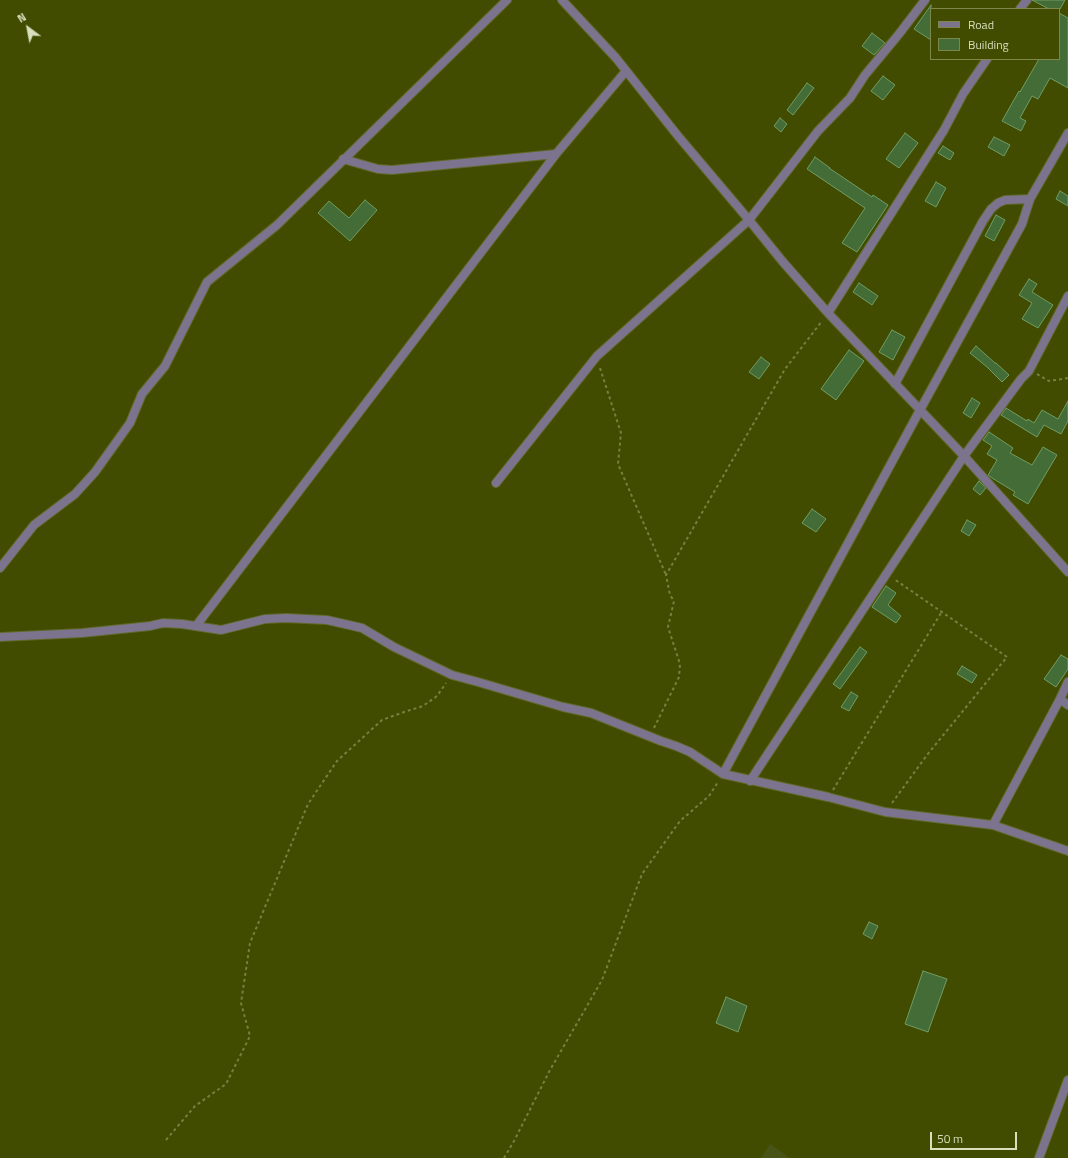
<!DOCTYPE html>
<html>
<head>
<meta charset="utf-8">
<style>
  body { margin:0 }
  #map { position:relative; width:1068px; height:1158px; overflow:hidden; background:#414c00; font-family:"Titillium Web",sans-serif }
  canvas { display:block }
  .legend { position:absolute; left:930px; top:8px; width:130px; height:52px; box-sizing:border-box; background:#414c00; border:1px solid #7d874c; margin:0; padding:5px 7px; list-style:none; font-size:12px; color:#d7dfbd }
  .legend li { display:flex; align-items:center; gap:8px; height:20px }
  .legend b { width:20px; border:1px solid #7d874c }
  .north { position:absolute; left:8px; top:8px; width:40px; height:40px; -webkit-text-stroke:3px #414c00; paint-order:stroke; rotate:328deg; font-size:11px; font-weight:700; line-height:16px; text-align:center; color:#d7dfbd }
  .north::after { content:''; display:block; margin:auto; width:14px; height:18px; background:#d7dfbd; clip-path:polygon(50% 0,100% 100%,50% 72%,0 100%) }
  .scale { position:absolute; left:930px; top:1132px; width:87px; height:18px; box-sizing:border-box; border:2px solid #d7dfbd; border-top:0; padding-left:5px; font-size:12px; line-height:14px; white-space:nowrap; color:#d7dfbd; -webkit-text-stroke:3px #414c00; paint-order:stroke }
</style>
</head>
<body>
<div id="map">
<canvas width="1068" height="1158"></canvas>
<ul class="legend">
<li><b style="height:5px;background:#7c748f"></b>Road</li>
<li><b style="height:11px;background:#436c37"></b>Building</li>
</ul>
<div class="north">N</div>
<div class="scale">50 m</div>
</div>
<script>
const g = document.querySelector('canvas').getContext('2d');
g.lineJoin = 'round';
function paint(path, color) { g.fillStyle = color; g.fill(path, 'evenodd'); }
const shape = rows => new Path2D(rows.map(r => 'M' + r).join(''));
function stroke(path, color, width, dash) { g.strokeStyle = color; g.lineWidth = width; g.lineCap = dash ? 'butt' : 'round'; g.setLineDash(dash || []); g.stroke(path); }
paint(shape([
  [770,1144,790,1158,761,1158]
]), '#485318');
const building = shape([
  [1032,0,1065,0,1060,9,1049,9,1032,0],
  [931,5,931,40,914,29,931,5],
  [1059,13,1068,18,1068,88,1050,78,1038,99,1032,96,1020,118,1026,121,1021,131,1002,121,1019,91,1020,92,1039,59,1059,59,1059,13],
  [872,33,885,43,874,55,862,46,872,33],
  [883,76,895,85,883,100,871,91,883,76],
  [807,83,814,88,793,115,787,110,807,83],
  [780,118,787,124,781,132,774,126,780,118],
  [905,133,918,143,899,168,886,159,905,133],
  [994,137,1010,145,1004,156,988,147,994,137],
  [943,146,954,153,950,160,938,153,943,146],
  [815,157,830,168,829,168,872,197,873,195,888,205,857,252,842,243,865,208,807,169,815,157],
  [936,182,946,188,936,207,925,201,936,182],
  [1060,191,1068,196,1068,206,1056,199,1060,191],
  [365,200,377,210,350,241,318,213,329,201,349,218,365,200],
  [996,215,1005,220,994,241,985,236,996,215],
  [1029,279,1037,284,1032,292,1053,305,1038,328,1022,319,1032,303,1019,295,1029,279],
  [859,283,878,296,872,305,853,292,859,283],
  [892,330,905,337,893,360,879,352,892,330],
  [976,346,995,363,996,363,1009,375,1002,382,987,367,970,353,976,346],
  [849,350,864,361,836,400,821,389,849,350],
  [761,357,770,364,759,379,749,372,761,357],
  [972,398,980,403,971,418,963,413,972,398],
  [1068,401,1068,421,1061,434,1044,425,1037,437,1001,415,1006,408,1027,421,1028,419,1034,423,1042,410,1058,419,1068,401],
  [989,432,1013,448,1010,453,1032,465,1043,447,1057,455,1028,504,1013,495,1015,492,992,478,988,475,997,460,987,454,992,446,983,440,989,432],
  [979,481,986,488,980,495,973,489,979,481],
  [812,509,826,519,816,532,802,523,812,509],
  [967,520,976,525,969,536,961,531,967,520],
  [886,586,896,593,888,605,901,616,896,623,872,607,886,586],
  [860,647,867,652,840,689,833,684,860,647],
  [1061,655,1068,659,1068,669,1056,687,1044,679,1061,655],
  [962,666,977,675,972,683,957,674,962,666],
  [851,692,858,696,849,711,841,707,851,692],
  [869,922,878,926,872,939,863,934,869,922],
  [923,971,947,979,928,1032,905,1024,923,971],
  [726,997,747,1006,738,1032,716,1023,726,997]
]);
paint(building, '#436c37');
stroke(building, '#719c64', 1);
const street = shape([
  [562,0,616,58,678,136,749,220,783,262,828,313,964,456,1068,572],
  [1020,9,1027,0],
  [343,159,378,169,392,170,556,154,626,71],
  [828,313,944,130,963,94,987,59],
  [895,384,983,221,991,209,998,203,1005,200,1030,199],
  [496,483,597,356,749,220,818,131,850,98,865,75,899,34,925,0],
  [0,568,34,525,75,494,95,472,130,423,142,394,165,366,207,282,277,225,507,0],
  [196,626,556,154],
  [0,637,82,633,150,626,163,623,182,624,221,630,265,619,286,618,327,620,362,628,394,647,452,675,478,682,563,707,591,713,661,741,676,746,690,752,723,774,828,797,885,812,993,825,1068,851],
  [1060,699,1068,705],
  [723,774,920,410,1022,224,1030,199,1068,133],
  [750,781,964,456,1021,379,1029,371,1068,296],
  [993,825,1060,699,1068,682],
  [1039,1158,1068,1080]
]);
stroke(street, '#5f6926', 10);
stroke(shape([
  [600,368,621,433,618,464,666,575],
  [1037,374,1049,381,1068,378],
  [654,728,679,677,680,664,668,627,674,601,670,595,666,575,785,369,822,321],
  [833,790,941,613],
  [892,803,927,755,1007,657,894,579],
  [166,1140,195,1106,226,1084,250,1036,241,1003,250,943,308,804,337,761,382,720,404,712,423,706,437,696,446,683],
  [504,1158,514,1141,550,1070,602,980,642,874,680,821,709,796,718,782]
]), '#768043', 2, [3, 3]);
stroke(street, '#7c748f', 8);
</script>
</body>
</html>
